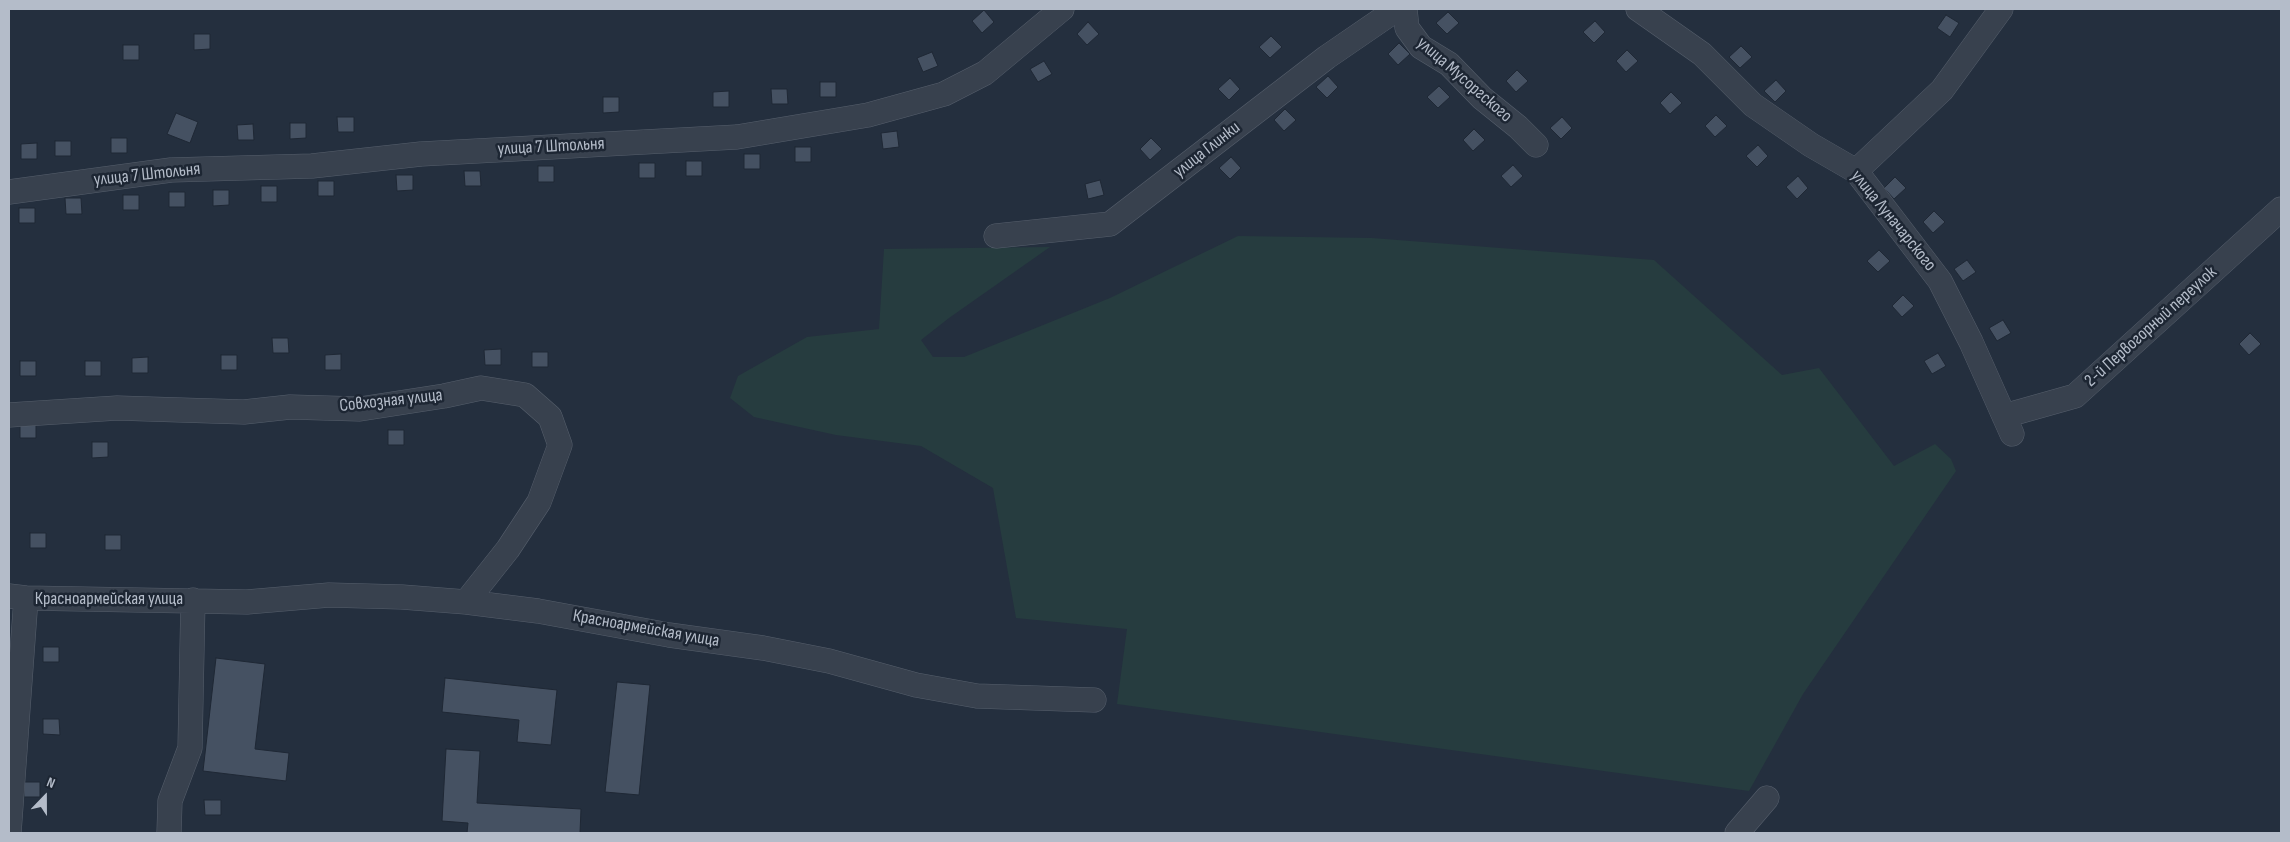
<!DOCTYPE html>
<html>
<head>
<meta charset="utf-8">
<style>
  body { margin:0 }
  #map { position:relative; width:2290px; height:842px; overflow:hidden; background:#242f3e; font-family:"Sofia Sans Condensed",sans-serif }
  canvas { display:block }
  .frame { position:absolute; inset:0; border:10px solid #b4bcc9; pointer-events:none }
  .north { position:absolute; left:20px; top:772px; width:50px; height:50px; -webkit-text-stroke:4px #1d2633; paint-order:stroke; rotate:22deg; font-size:14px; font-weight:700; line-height:20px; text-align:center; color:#b4bcc9 }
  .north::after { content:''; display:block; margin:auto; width:18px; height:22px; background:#b4bcc9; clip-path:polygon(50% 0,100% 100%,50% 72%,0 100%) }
</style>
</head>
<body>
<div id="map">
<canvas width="2290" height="842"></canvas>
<div class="frame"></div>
<div class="north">N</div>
</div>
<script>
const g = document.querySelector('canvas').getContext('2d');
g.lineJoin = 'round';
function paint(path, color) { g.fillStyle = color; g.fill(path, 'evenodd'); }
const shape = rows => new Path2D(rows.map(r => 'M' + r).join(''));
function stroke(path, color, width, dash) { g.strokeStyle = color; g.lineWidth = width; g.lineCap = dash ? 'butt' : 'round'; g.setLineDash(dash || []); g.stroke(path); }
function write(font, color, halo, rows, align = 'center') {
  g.font = font + ' "Sofia Sans Condensed",sans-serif'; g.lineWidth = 5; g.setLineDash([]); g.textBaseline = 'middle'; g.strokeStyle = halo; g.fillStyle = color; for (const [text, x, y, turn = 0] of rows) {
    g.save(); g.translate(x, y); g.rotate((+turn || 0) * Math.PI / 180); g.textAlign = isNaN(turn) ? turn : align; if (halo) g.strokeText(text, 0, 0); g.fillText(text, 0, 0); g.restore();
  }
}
paint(shape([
  [1238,236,1372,238,1654,260,1782,375,1819,368,1894,466,1935,444,1951,459,1956,471,1803,694,1749,791,1117,704,1127,629,1016,618,993,488,921,446,836,435,754,417,730,398,738,376,807,337,879,329,884,249,1050,247,949,318,921,340,933,357,964,357,1110,298]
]), '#263c3f');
const building = shape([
  [984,10,994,22,982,33,972,21,984,10],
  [1448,12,1459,23,1447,34,1436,23,1448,12],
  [1946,15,1959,23,1950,37,1937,28,1946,15],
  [1595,21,1605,32,1594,43,1583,32,1595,21],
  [1088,22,1099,34,1087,45,1077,34,1088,22],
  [194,34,210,34,210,49,194,50,194,34],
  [1271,36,1282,47,1270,58,1259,47,1271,36],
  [1399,43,1410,54,1398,65,1388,54,1399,43],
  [123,45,139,45,139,60,123,60,123,45],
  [1741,46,1752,57,1740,68,1729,57,1741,46],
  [1627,50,1638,61,1626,72,1616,61,1627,50],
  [932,52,938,66,923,72,917,58,932,52],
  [1044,61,1052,74,1038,82,1030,69,1044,61],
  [1517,70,1528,81,1516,92,1506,81,1517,70],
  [1328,76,1338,87,1327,98,1316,87,1328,76],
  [1230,78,1240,89,1229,100,1218,89,1230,78],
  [1776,80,1786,91,1775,102,1764,91,1776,80],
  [820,82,836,82,836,97,820,97,820,82],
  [1439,86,1450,97,1438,108,1427,97,1439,86],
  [771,89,787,89,788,104,772,104,771,89],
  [729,91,729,107,713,107,713,92,729,91],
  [1671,92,1682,103,1670,114,1660,103,1671,92],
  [603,97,619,97,619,112,603,113,603,97],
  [1285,109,1296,120,1284,131,1274,120,1285,109],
  [176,113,198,122,190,143,167,134,176,113],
  [1716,115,1727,126,1715,137,1705,126,1716,115],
  [337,117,354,117,354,132,338,132,337,117],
  [1562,117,1572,128,1561,139,1550,128,1562,117],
  [290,123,306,123,306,138,290,139,290,123],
  [253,124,254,140,238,140,237,125,253,124],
  [1474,129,1485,140,1473,151,1463,140,1474,129],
  [897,131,899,147,883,149,881,133,897,131],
  [111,138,127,138,127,153,111,153,111,138],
  [1151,138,1162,149,1150,160,1140,149,1151,138],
  [55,141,71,141,71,156,55,156,55,141],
  [37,143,37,159,21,159,21,144,37,143],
  [1758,145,1768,156,1757,167,1746,156,1758,145],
  [795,147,811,147,811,162,795,162,795,147],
  [744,154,760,154,760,169,744,169,744,154],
  [1231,157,1241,168,1230,179,1219,168,1231,157],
  [686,161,702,161,702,176,686,176,686,161],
  [639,163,655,163,655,178,639,178,639,163],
  [1513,165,1523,176,1511,187,1501,176,1513,165],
  [538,166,554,166,554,182,538,182,538,166],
  [464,171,480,171,481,186,465,186,464,171],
  [396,175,413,175,413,190,397,191,396,175],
  [1798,176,1808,188,1797,199,1786,187,1798,176],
  [1895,177,1906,188,1894,199,1884,188,1895,177],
  [1100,180,1104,195,1088,199,1085,184,1100,180],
  [318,181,334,181,334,196,318,196,318,181],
  [261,186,277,186,277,202,261,202,261,186],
  [213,190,229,190,229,205,213,206,213,190],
  [169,192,185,192,185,207,169,207,169,192],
  [123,195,139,195,139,210,123,210,123,195],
  [65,198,81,198,82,214,66,214,65,198],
  [19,208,35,208,35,223,19,223,19,208],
  [1934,211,1945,222,1933,233,1923,222,1934,211],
  [1879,250,1890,261,1878,272,1867,261,1879,250],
  [1967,260,1976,272,1963,281,1954,269,1967,260],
  [1903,295,1914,306,1902,317,1892,306,1903,295],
  [2003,320,2011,333,1997,341,1989,328,2003,320],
  [2250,333,2261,344,2249,355,2239,344,2250,333],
  [272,338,288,338,289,353,273,353,272,338],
  [501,349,501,365,485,365,484,350,501,349],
  [532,352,548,352,548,367,532,367,532,352],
  [1938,353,1946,366,1932,374,1924,361,1938,353],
  [341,354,341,370,325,370,325,355,341,354],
  [221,355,237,355,237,370,221,370,221,355],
  [148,357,148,373,132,373,132,358,148,357],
  [20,361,36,361,36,376,20,376,20,361],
  [85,361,101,361,101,376,85,376,85,361],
  [20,423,36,423,36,438,20,438,20,423],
  [388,430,404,430,404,445,388,445,388,430],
  [92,442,108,442,108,457,92,458,92,442],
  [30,533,46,533,46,548,30,548,30,533],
  [105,535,121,535,121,550,105,550,105,535],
  [43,647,59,647,59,662,43,662,43,647],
  [216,658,265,664,255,749,289,753,286,781,203,771,216,658],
  [445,678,557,690,551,745,517,742,519,720,442,712,445,678],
  [617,682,650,685,639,795,605,792,617,682],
  [43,719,59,719,60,735,43,734,43,719],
  [446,749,480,751,477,803,581,809,580,833,467,833,468,823,442,821,446,749],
  [24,782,40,782,40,797,24,797,24,782],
  [204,800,221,800,221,815,205,815,204,800]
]);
paint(building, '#455162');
stroke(building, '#1f2835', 1);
const minor = shape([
  [1405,9,1407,28,1421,47,1449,64,1482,98,1518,127,1536,145],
  [1638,9,1702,54,1753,105,1811,145,1856,171,1940,281,1971,342,2012,434],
  [1856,171,1942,90,2001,9],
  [9,192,171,170,312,166,421,154,737,137,868,115,944,94,985,73,1062,9],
  [996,236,1110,224,1327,57,1397,9],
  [9,415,117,408,244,412,290,407,360,409,444,396,481,388,525,395,550,417,560,445,539,502,508,549,466,602],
  [2004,416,2075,396,2281,209],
  [9,596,26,598,247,602,329,595,402,597,466,602,538,611,669,635,763,648,829,661,916,685,977,696,1094,700],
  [9,833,26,598],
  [169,833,170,801,190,748,193,600],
  [1737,833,1767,798]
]);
stroke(minor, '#565f6c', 25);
stroke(minor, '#38414e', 24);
write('18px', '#b4bcc9', '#1d2633', [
  ["улица Мусоргского",1464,80,41],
  ["улица 7 Штольня",551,147,-3],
  ["улица Глинки",1207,150,-38],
  ["улица 7 Штольня",147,175,-6],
  ["улица Луначарского",1893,221,51],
  ["2-й Первогорный переулок",2151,327,-42],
  ["Совхозная улица",391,401,-6],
  ["Красноармейская улица",109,599],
  ["Красноармейская улица",646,629,10]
]);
</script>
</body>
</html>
